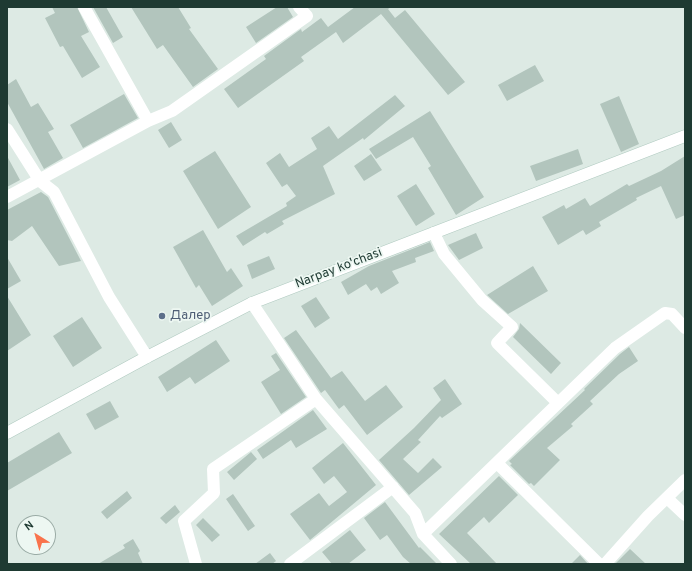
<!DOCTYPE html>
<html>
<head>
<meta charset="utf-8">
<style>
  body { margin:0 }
  #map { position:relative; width:692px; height:571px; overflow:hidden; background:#ddeae4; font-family:Overpass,sans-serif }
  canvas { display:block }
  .frame { position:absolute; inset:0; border:8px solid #1e3a32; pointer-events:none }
  .north { position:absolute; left:16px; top:515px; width:40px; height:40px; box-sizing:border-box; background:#edf7f2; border:1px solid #9aaba5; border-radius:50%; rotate:323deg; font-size:11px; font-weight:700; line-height:16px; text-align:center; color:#1e3a32 }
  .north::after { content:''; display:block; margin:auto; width:14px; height:18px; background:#f9734c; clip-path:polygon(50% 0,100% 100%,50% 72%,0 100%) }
</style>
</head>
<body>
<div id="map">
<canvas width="692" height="571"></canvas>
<div class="frame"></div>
<div class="north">N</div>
</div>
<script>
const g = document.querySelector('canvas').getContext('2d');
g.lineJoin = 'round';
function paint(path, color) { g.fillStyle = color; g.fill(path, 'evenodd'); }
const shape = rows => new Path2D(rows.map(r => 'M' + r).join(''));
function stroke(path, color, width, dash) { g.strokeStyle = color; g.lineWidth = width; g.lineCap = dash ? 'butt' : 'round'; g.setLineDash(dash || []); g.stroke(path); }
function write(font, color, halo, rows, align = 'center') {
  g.font = font + ' Overpass,sans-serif'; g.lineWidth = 3.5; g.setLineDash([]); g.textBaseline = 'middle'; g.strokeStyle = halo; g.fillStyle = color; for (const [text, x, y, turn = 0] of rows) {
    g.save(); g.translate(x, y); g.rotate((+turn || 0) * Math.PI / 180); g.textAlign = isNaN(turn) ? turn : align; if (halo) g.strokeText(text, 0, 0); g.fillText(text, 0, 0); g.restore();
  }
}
paint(shape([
  [52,7,77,7,89,32,81,36,100,67,82,78,63,46,60,47,45,18,55,13],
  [93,7,106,7,123,37,113,43],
  [131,7,178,7,191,28,189,29,218,69,193,87,163,45,157,49],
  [277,7,287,7,293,17,256,43,246,27],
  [355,7,391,7,388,9,395,18,405,10,465,82,448,95,381,14,343,43,336,32,301,57,304,61,238,108,224,89,266,59,264,56,301,29,302,32,321,18,328,27],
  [535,65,544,81,507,101,498,85],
  [16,79,31,107,38,103,54,129,48,132,63,158,44,169,7,102,7,85],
  [124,94,138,118,83,148,70,125],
  [395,95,405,106,364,140,363,138,323,166,335,194,282,221,284,224,267,234,265,232,243,246,236,236,287,206,286,203,296,196,287,184,282,187,266,163,280,153,289,167,317,149,311,138,329,126,338,139],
  [619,96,639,144,621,152,600,104],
  [430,111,484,197,456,215,428,168,431,166,413,137,376,159,369,149],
  [171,122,182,140,169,148,158,130],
  [578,149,583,164,536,181,530,166],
  [215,151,251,207,218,229,183,171],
  [371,154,382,170,364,181,354,166],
  [7,156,20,180,7,187],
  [685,156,685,215,676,219,661,186,636,198,637,200,599,222,601,226,586,235,583,230,558,245,542,217,564,205,566,209,585,198,590,206,627,184,629,186,661,171],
  [416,184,435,214,416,226,397,196],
  [41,192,48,197,81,261,59,266,32,226,12,241,7,240,7,210],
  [203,230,227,272,231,268,243,286,212,306,199,285,196,288,173,247],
  [476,233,483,248,459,260,448,245],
  [430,242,434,251,415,258,416,262,392,271,399,283,381,294,377,287,371,291,366,284,348,295,341,282,369,266],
  [269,256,275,269,252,279,247,265],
  [7,257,21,281,7,289],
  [533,266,548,291,508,314,487,295],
  [7,296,31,335,7,351],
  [316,297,330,318,315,328,301,306],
  [82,317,102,348,73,367,53,336],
  [520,323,561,363,551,374,513,337,519,329],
  [296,330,331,378,342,371,365,401,386,385,403,407,367,435,344,405,339,409,325,390,321,393,284,338],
  [216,340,230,361,195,384,190,377,167,392,158,377],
  [272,347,306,397,281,414,261,382,280,370,271,356,276,353],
  [629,347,638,361,619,374,590,401,593,404,571,424,573,426,547,448,560,460,534,486,531,483,529,484,510,465,512,464,509,461,585,390,584,389,620,354],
  [445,379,462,404,442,418,440,416,418,440,421,442,403,459,418,473,433,458,442,467,409,495,379,460,414,428,441,400,433,388],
  [110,401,119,417,95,430,86,414],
  [313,410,327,429,296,448,291,440,263,459,257,450],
  [59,432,72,453,7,491,7,463],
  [343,443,376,485,310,540,290,514,319,493,329,506,347,492,334,476,324,484,312,468],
  [251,452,257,459,234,480,227,472],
  [499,476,518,495,489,523,484,517,467,533,497,564,471,564,439,534],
  [127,491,132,498,107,519,101,512],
  [233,494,255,526,248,531,226,499],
  [385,502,419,548,420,547,437,564,411,564,403,557,387,535,380,540,364,518],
  [175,505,180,512,166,524,160,518],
  [203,518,220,535,212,542,196,525],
  [350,530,366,550,348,564,332,564,322,552],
  [133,539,140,551,138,553,143,564,98,564,125,548,123,545],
  [630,549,646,564,615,564],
  [270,553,276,561,272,564,255,564],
  [580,555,588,564,571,564]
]), '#b2c5bd');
const secondary = shape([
  [7,433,147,357,252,303,685,136]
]);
stroke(secondary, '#b0cac0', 13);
stroke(shape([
  [84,7,148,121],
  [7,129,40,181,54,192,109,297,147,357],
  [7,197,148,121,172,111,307,16,299,7],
  [434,233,444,254,482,300,512,327,497,343,558,403],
  [252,303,316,399,415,513,423,534,451,564],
  [497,463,599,564],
  [667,498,685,515],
  [423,534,615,348,665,313,672,314,685,328],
  [196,564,184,521,214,493,213,469,316,399],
  [290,564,393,487],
  [607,564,606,563,648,516,685,480]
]), '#fff', 12);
stroke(secondary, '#fff', 12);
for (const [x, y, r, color] of [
  [162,316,4,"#5c6f8a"]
]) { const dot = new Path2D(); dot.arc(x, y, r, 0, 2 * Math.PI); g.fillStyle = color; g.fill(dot); stroke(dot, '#edf7f2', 1.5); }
write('13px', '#1e3a32', '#edf7f2', [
  ["Narpay ko'chasi",339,269,-21]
]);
write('13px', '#4e5e75', '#edf7f2', [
  ["Далер",170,316]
], 'left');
</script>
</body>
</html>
